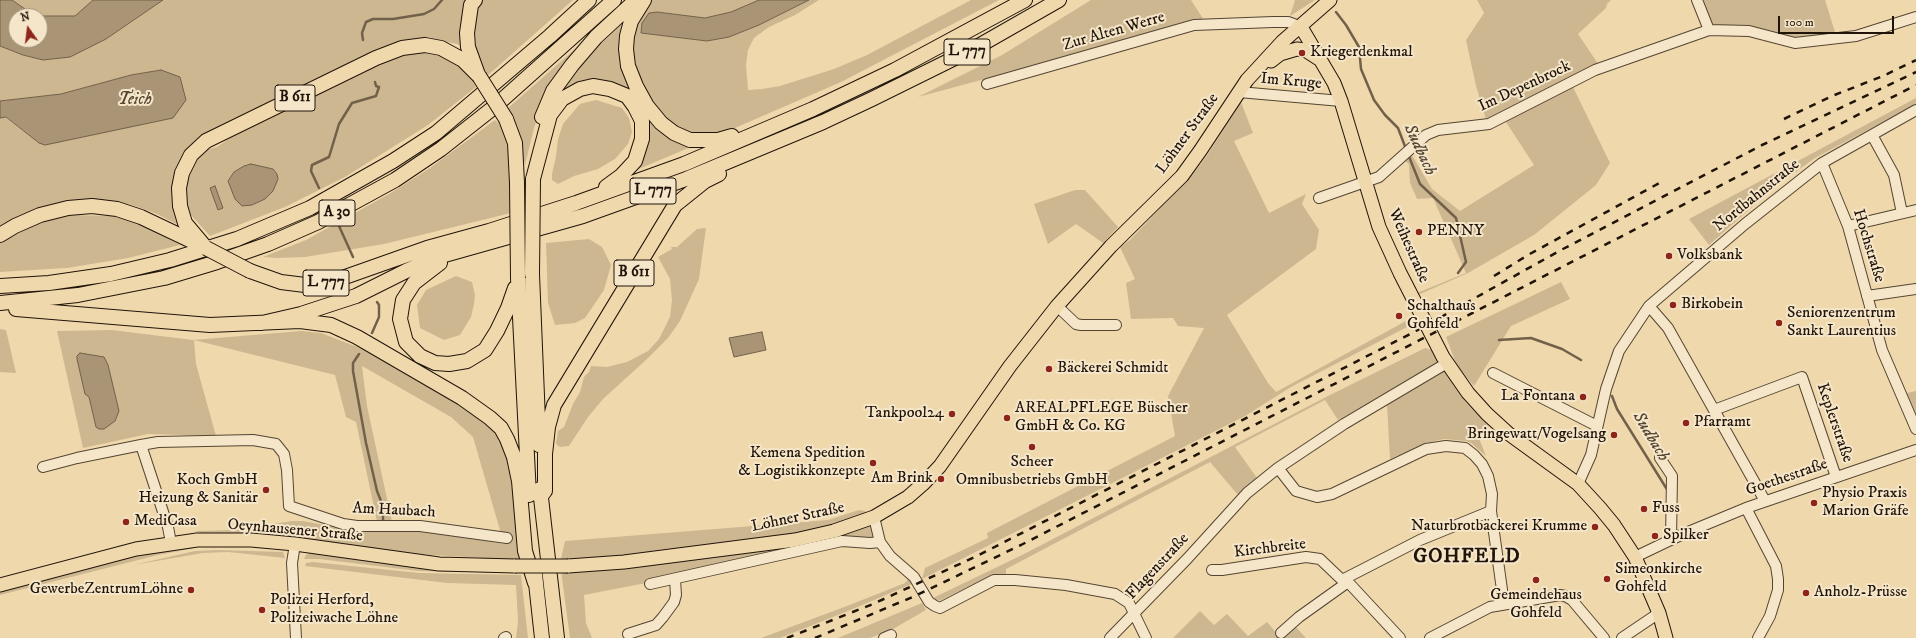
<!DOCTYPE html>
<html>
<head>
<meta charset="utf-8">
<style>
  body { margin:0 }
  #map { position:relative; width:1916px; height:638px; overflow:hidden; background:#f0d8ad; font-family:"IM FELL DW Pica",serif }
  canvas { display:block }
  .north { position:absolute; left:8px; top:8px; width:40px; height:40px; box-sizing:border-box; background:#f5e6ca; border:1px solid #a0927d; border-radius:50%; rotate:346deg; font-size:11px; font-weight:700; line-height:16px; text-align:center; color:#201409 }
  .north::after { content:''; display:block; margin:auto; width:14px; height:18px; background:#8f2418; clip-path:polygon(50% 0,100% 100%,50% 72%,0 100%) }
  .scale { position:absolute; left:1778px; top:16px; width:116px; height:18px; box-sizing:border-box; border:2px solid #201409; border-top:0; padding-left:5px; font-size:12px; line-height:14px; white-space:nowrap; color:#201409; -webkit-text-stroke:3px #f5e6ca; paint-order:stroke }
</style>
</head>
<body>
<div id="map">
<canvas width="1916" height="638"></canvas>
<div class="north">N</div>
<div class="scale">100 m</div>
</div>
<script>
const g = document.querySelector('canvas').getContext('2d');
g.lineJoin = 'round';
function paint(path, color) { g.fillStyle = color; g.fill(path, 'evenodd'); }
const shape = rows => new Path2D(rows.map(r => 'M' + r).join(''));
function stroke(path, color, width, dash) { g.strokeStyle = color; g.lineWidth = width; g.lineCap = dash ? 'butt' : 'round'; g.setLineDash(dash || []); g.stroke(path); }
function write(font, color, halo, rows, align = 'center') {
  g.font = font + ' "IM FELL DW Pica",serif'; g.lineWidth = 4; g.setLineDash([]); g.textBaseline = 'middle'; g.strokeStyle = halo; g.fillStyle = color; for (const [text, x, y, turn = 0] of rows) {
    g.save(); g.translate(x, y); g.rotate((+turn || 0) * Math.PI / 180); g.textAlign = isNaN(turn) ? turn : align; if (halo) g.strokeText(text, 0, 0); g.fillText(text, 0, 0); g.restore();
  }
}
paint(shape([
  [12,0,93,0,75,16,51,17,34,16],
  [163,0,468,0,460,31,462,47,457,44,437,40,405,40,214,129,192,149,174,178,182,227,157,214,132,205,109,201,0,230,0,118,5,117,39,143,161,70,131,75,61,94,0,101,0,46,23,55,106,39],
  [481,0,573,0,487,76,475,53,473,31,477,6],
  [652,0,759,0,731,12,705,18,657,12,646,18,642,23,641,33,707,41,729,37,759,25,809,0,819,0,795,15,769,27,754,38,748,50,746,64,748,90,762,89,780,86,834,69,867,55,971,0,999,0,841,82,728,131,710,135,690,134,670,123,652,102,633,69,634,31,642,11],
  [1091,0,1191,0,1204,20,918,97,1002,55],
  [1295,0,1315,0,1290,16],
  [1477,0,1611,0,1607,4,1606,8,1578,34,1603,71,1572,85,1610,163,1596,185,1534,235,1468,273,1418,295,1417,293,1466,273,1433,198,1417,199,1410,183,1409,164,1404,160,1410,152,1432,189,1460,211,1534,165,1504,119,1488,126,1476,86,1466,40,1484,13],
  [1700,0,1825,0,1836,35,1796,41,1711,27],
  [636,4,623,36,642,105,698,144,634,171,646,151,648,132,613,86,555,100,559,88],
  [575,49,541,109,534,128,525,165,514,118,508,108],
  [427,51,448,56,463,65,476,87,428,125,345,177,285,207,210,236,190,214,186,205,185,182,192,161,204,150,217,147,230,138,380,64,408,54],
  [1916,98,1916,104,1815,158,1775,187,1709,245,1689,219],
  [596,100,622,108,629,118,632,132,628,144,615,159,598,169,574,176,558,184,552,180,552,174,556,156,558,139,563,124,580,104],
  [1241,102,1253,133,1234,141,1269,213,1306,194,1302,204,1319,230,1316,249,1227,315,1268,383,1276,392,1415,316,1412,322,1409,326,1291,387,1245,416,922,579,925,568,988,538,987,533,1175,436,1168,396,1204,328,1178,326,1173,318,1131,319,1126,283,1135,279,1120,247,1130,240,1192,175,1206,157],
  [495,120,504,129,511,149,511,213,384,244,305,257,277,258,263,257,306,240,389,194,430,168],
  [1075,190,1085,190,1118,227,1103,243,1076,224,1048,244,1034,204],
  [70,215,113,216,140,224,180,245,128,258,67,268,0,272,0,243,41,222],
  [706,228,699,279,680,321,668,338,646,360,603,399,588,417,569,446,560,447,556,444,558,431,564,427,573,404,580,392,584,377,589,372,591,366,607,367,627,362,648,351,659,339,670,317,672,300,670,279,658,257,672,249,671,247,677,247,697,229],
  [589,239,602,247,611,265,604,290,585,318,575,323,555,325,548,303,546,243],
  [456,276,472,282,475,295,474,304,471,317,460,335,444,340,420,328,417,305,426,290],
  [1561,282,1570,299,1511,326,1474,386,1457,366,1446,337],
  [0,329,6,330,16,373,0,372],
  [112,330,193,340,301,331,321,333,365,350,457,400,489,424,501,440,508,455,520,560,431,555,236,534,200,533,195,531,235,530,292,521,303,521,357,531,379,531,356,422,346,417,335,375,194,340,196,364,216,436,148,434,83,448,57,331],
  [362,366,451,417,473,437,504,544,422,530,394,531,367,406],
  [1425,348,1434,351,1438,362,1338,420,1325,400,1235,447,1257,478,1238,495,1210,462,1006,569,1006,574,986,578,939,601,933,598,1024,554,1330,395],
  [1444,371,1466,403,1489,426,1477,433,1486,456,1471,443,1466,441,1444,439,1426,443,1390,459,1387,405],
  [1916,391,1916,413,1907,393],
  [859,510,865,511,875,534,873,539,584,595,586,623,592,638,570,638,560,563,565,541,828,520],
  [194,547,195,548,158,555,0,595,0,590,102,564,158,551],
  [219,550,283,552,285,558,228,552,203,553,133,565,195,551],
  [311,552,475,570,475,572,418,571,319,559,304,559,306,555],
  [313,562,419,573,521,575,528,638,516,638,518,622,516,585,447,583,305,566,306,563],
  [909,578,912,584,848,611,780,638,761,638,847,606,905,583],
  [922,603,926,610,893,629,870,638,838,638],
  [1200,611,1214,625,1227,614,1248,636,1267,622,1279,636,1293,624,1306,638,1173,638]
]), '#cdb791');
const water = shape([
  [0,0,12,0,35,16,16,16,16,40,40,40,40,16,75,16,93,0,163,0,106,39,70,57,43,60,23,55,0,46,0,0],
  [759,0,809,0,759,25,729,37,707,41,641,33,642,23,649,13,657,12,705,18,731,12,759,0],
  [161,70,180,77,186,100,173,118,45,145,39,143,6,117,0,118,0,101,61,94,131,75,161,70],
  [251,164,273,169,277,174,278,179,273,191,265,199,252,205,242,206,235,199,228,181,234,172,244,166,251,164],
  [215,186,223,208,218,210,210,188,215,186],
  [762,332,766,350,734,357,729,338,762,332],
  [80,353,104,357,108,365,119,411,115,421,104,429,99,429,96,427,89,397,85,394,77,359,77,356,80,353]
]);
paint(water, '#a99575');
stroke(water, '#72614a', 1);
stroke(shape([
  [1336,12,1346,25,1359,47,1361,69,1374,100,1385,115,1398,128,1406,149],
  [363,40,362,33,366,22,373,19,393,19,424,14,434,9,442,0],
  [1408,154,1420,184,1456,218,1466,262,1458,273],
  [319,188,311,171,312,165,329,157,339,124,352,103,376,96,379,87,376,86,375,82],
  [339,226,353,257],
  [372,333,379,317,379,305,377,302],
  [1499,340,1531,338,1562,349,1581,360],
  [359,354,353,363,353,371,366,443,377,491,383,506,383,520],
  [1612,396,1617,409,1668,491]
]), '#72614a', 2.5);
const minor = shape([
  [1697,0,1709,30],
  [987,84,1194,25,1273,22,1288,22,1299,26],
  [1239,92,1341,101],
  [1872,135,1894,175,1902,213],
  [1822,163,1848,226,1882,350,1916,429],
  [1319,198,1379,177,1426,135,1438,130,1489,124,1595,70,1709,30,1749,31,1795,43,1856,36,1916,17],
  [1848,226,1916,210],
  [1867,296,1916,289],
  [1057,306,1076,324,1081,325,1116,325],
  [1649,306,1668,328,1765,501],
  [1493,373,1597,426],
  [1714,410,1802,377,1836,477],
  [1660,458,1672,476,1671,540],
  [43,467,77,458,141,445],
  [1278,468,1296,491,1317,497,1332,494,1426,449,1446,446,1465,448,1474,455,1482,464,1488,476,1492,494,1491,511,1504,604],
  [1578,484,1591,455,1606,389,1619,351,1649,306,1745,224,1822,163,1916,110],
  [1746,508,1776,566,1778,579,1778,590,1770,616,1758,638],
  [874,517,880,542,890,556,914,577,929,602,935,606,940,608,994,580,1015,580,1066,585,1115,594,1129,603,1146,638],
  [171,543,168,527,141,445,158,442,253,440,276,444,284,454,287,470,289,506,343,524,357,526,420,526,507,538],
  [295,544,292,563,296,638],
  [1635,557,1683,534,1746,508,1916,450],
  [1212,570,1222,570,1306,557,1320,559,1342,580,1348,582,1400,638],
  [1342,580,1420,540,1491,511],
  [650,584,842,541,870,543,880,542],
  [1281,633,1299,617,1348,582],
  [628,634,656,625,663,617,674,602,676,595,675,579],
  [504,638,506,637],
  [884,638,891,635],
  [1110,638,1187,559,1247,493,1278,468,1344,424,1447,363],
  [1430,638,1490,607,1560,595,1565,596,1572,600,1604,638],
  [1622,638,1659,613]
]);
const major = shape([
  [1299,26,1304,32,1334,83,1341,101,1379,227,1400,273,1443,357,1468,393,1487,414,1509,434,1578,484,1600,508,1614,525,1635,557,1659,613,1666,638],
  [1271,61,1280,54,1297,49,1305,50,1319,59],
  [568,566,624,562,795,540,834,531,874,517,908,497,924,483,940,466,1010,366,1057,306,1111,246,1182,176,1200,151,1247,80,1282,42,1330,0],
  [0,585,136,549,197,540,251,540,295,544,439,564,515,566]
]);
const highway = shape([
  [475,0,471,5,467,33,468,47,477,72],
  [644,0,631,21,627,36,626,49,628,66,636,86,647,106,661,123,674,133,690,140,718,140,732,136],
  [542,117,553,91,572,65,596,37,636,0],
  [506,119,515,143,517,183],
  [533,179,550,115,562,99,580,89,593,86,610,89,627,96,635,107,642,121,642,139,635,161,621,176,606,187],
  [0,235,15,226,40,215,68,208,92,206,117,209,141,217,200,245],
  [206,248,185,223,180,206,179,188,182,173,191,155,206,141,376,58,402,48,425,45,441,48,463,60,479,76],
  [440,263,414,283,403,300,400,319,406,342,420,356,435,363,449,364,467,361,485,350,497,331,508,308,515,288],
  [250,271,281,282,305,285,328,283,427,248,489,231,576,203,684,164,813,109,895,70,1025,0],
  [532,274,539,445],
  [518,278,529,495],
  [0,286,49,283,111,274,170,260,237,239,310,208,393,161,436,133,550,36,589,0],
  [0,303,78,295,164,278,217,262,268,244,318,222,395,180,441,149,493,108,614,0],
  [16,309,210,325,300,321,331,325,357,337,462,398,490,418,501,428,507,439,514,457,519,481,525,551,535,583],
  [262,323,301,314,356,296,406,271,441,256,583,216,686,179,823,122,872,99,975,48,1059,0],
  [540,489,557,638],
  [540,497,545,491,545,454,548,427,554,405,675,205,705,181,719,174],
  [535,574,542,638]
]);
stroke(minor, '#544532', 12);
stroke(major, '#201409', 15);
stroke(highway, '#201409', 16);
stroke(minor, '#f5e6ca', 10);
stroke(major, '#f0d8ad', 13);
stroke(highway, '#f0d8ad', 14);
stroke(shape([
  [1784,119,1832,96,1883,76,1916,60],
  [1494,276,1528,255,1663,181],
  [787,638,873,604,977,556,1416,331,1561,250,1762,145,1916,72],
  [815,638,915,596,1021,545,1916,85]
]), '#201409', 2.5, [7, 7]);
const majorBridge = shape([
  [515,566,568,566]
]);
const highwayBridge = shape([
  [479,76,506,119],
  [517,183,518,278],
  [206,248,250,271],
  [532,274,533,179]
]);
stroke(majorBridge, '#201409', 15, []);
stroke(highwayBridge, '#201409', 16, []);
stroke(majorBridge, '#f0d8ad', 13);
stroke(highwayBridge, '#f0d8ad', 14);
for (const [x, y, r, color] of [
  [1302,53,4,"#8f2418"],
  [1419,232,4,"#8f2418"],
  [1669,256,4,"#8f2418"],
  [1673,305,4,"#8f2418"],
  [1399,316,4,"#8f2418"],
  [1779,323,4,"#8f2418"],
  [1049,369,4,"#8f2418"],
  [1583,397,4,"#8f2418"],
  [952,414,4,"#8f2418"],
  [1007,418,4,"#8f2418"],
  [1686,423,4,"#8f2418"],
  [1614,435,4,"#8f2418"],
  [1032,447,4,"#8f2418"],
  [873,463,4,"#8f2418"],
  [941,479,4,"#8f2418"],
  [266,490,4,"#8f2418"],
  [1814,503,4,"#8f2418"],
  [1644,509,4,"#8f2418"],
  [126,522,4,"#8f2418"],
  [1595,527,4,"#8f2418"],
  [1655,536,4,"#8f2418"],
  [1607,579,4,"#8f2418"],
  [1536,580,4,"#8f2418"],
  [191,590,4,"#8f2418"],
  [1806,593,4,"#8f2418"],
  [262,610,4,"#8f2418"]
]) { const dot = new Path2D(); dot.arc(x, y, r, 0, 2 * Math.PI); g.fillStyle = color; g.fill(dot); stroke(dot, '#f5e6ca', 1.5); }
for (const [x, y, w] of [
  [967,52,46],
  [295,98,40],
  [653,191,46],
  [337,213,36],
  [634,273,40],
  [326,283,46]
]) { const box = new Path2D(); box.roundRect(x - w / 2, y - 13, w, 26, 3); g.fillStyle = '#f5e6ca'; g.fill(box); stroke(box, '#201409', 1); }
write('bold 15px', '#201409', null, [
  ["L 777",967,52],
  ["B 611",295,98],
  ["L 777",653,191],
  ["A 30",337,213],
  ["B 611",634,273],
  ["L 777",326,283]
]);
write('16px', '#201409', '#f5e6ca', [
  ["Zur Alten Werre",1114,32,-16],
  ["Im Kruge",1291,82,5],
  ["Im Depenbrock",1525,87,-25],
  ["Löhner Straße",1188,134,-54],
  ["Nordbahnstraße",1757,196,-39],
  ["Weihestraße",1408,246,66],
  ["Hochstraße",1868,246,73],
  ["Keplerstraße",1834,423,71],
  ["Goethestraße",1787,478,-19],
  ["Am Haubach",394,511,3],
  ["Löhner Straße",798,518,-12],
  ["Oeynhausener Straße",295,531,5],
  ["Kirchbreite",1270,549,-7],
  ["Flagenstraße",1158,567,-47]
]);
write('16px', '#201409', '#f5e6ca', [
  ["Kriegerdenkmal",1310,53],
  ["PENNY",1427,232],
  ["Volksbank",1677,256],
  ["Birkobein",1681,305],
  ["Schalthaus",1407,307],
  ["Gohfeld",1407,325],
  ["Seniorenzentrum",1787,314],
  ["Sankt Laurentius",1787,332],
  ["Bäckerei Schmidt",1057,369],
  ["La Fontana",1575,397,"right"],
  ["AREALPFLEGE Büscher",1015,409],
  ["GmbH & Co. KG",1015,427],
  ["Tankpool24",944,414,"right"],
  ["Pfarramt",1694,423],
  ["Bringewatt/Vogelsang",1606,435,"right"],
  ["Kemena Spedition",865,454,"right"],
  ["& Logistikkonzepte",865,472,"right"],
  ["Scheer",1032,463,"center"],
  ["Omnibusbetriebs GmbH",1032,481,"center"],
  ["Am Brink",933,479,"right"],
  ["Koch GmbH",258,481,"right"],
  ["Heizung & Sanitär",258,499,"right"],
  ["Physio Praxis",1822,494],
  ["Marion Gräfe",1822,512],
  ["Fuss",1652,509],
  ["MediCasa",134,522],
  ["Naturbrotbäckerei Krumme",1587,527,"right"],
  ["Spilker",1663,536],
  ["Simeonkirche",1615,570],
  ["Gohfeld",1615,588],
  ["GewerbeZentrumLöhne",183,590,"right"],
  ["Anholz-Prüsse",1814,593],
  ["Gemeindehaus",1536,596,"center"],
  ["Gohfeld",1536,614,"center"],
  ["Polizei Herford,",270,601],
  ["Polizeiwache Löhne",270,619]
], 'left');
write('italic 17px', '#574834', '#f5e6ca', [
  ["Teich",135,100],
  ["Sudbach",1419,150,65],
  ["Sudbach",1650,437,59]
]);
g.letterSpacing = '1px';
write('bold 20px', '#201409', '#f5e6ca', [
  ["GOHFELD",1467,558]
]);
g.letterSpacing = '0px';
</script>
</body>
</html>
